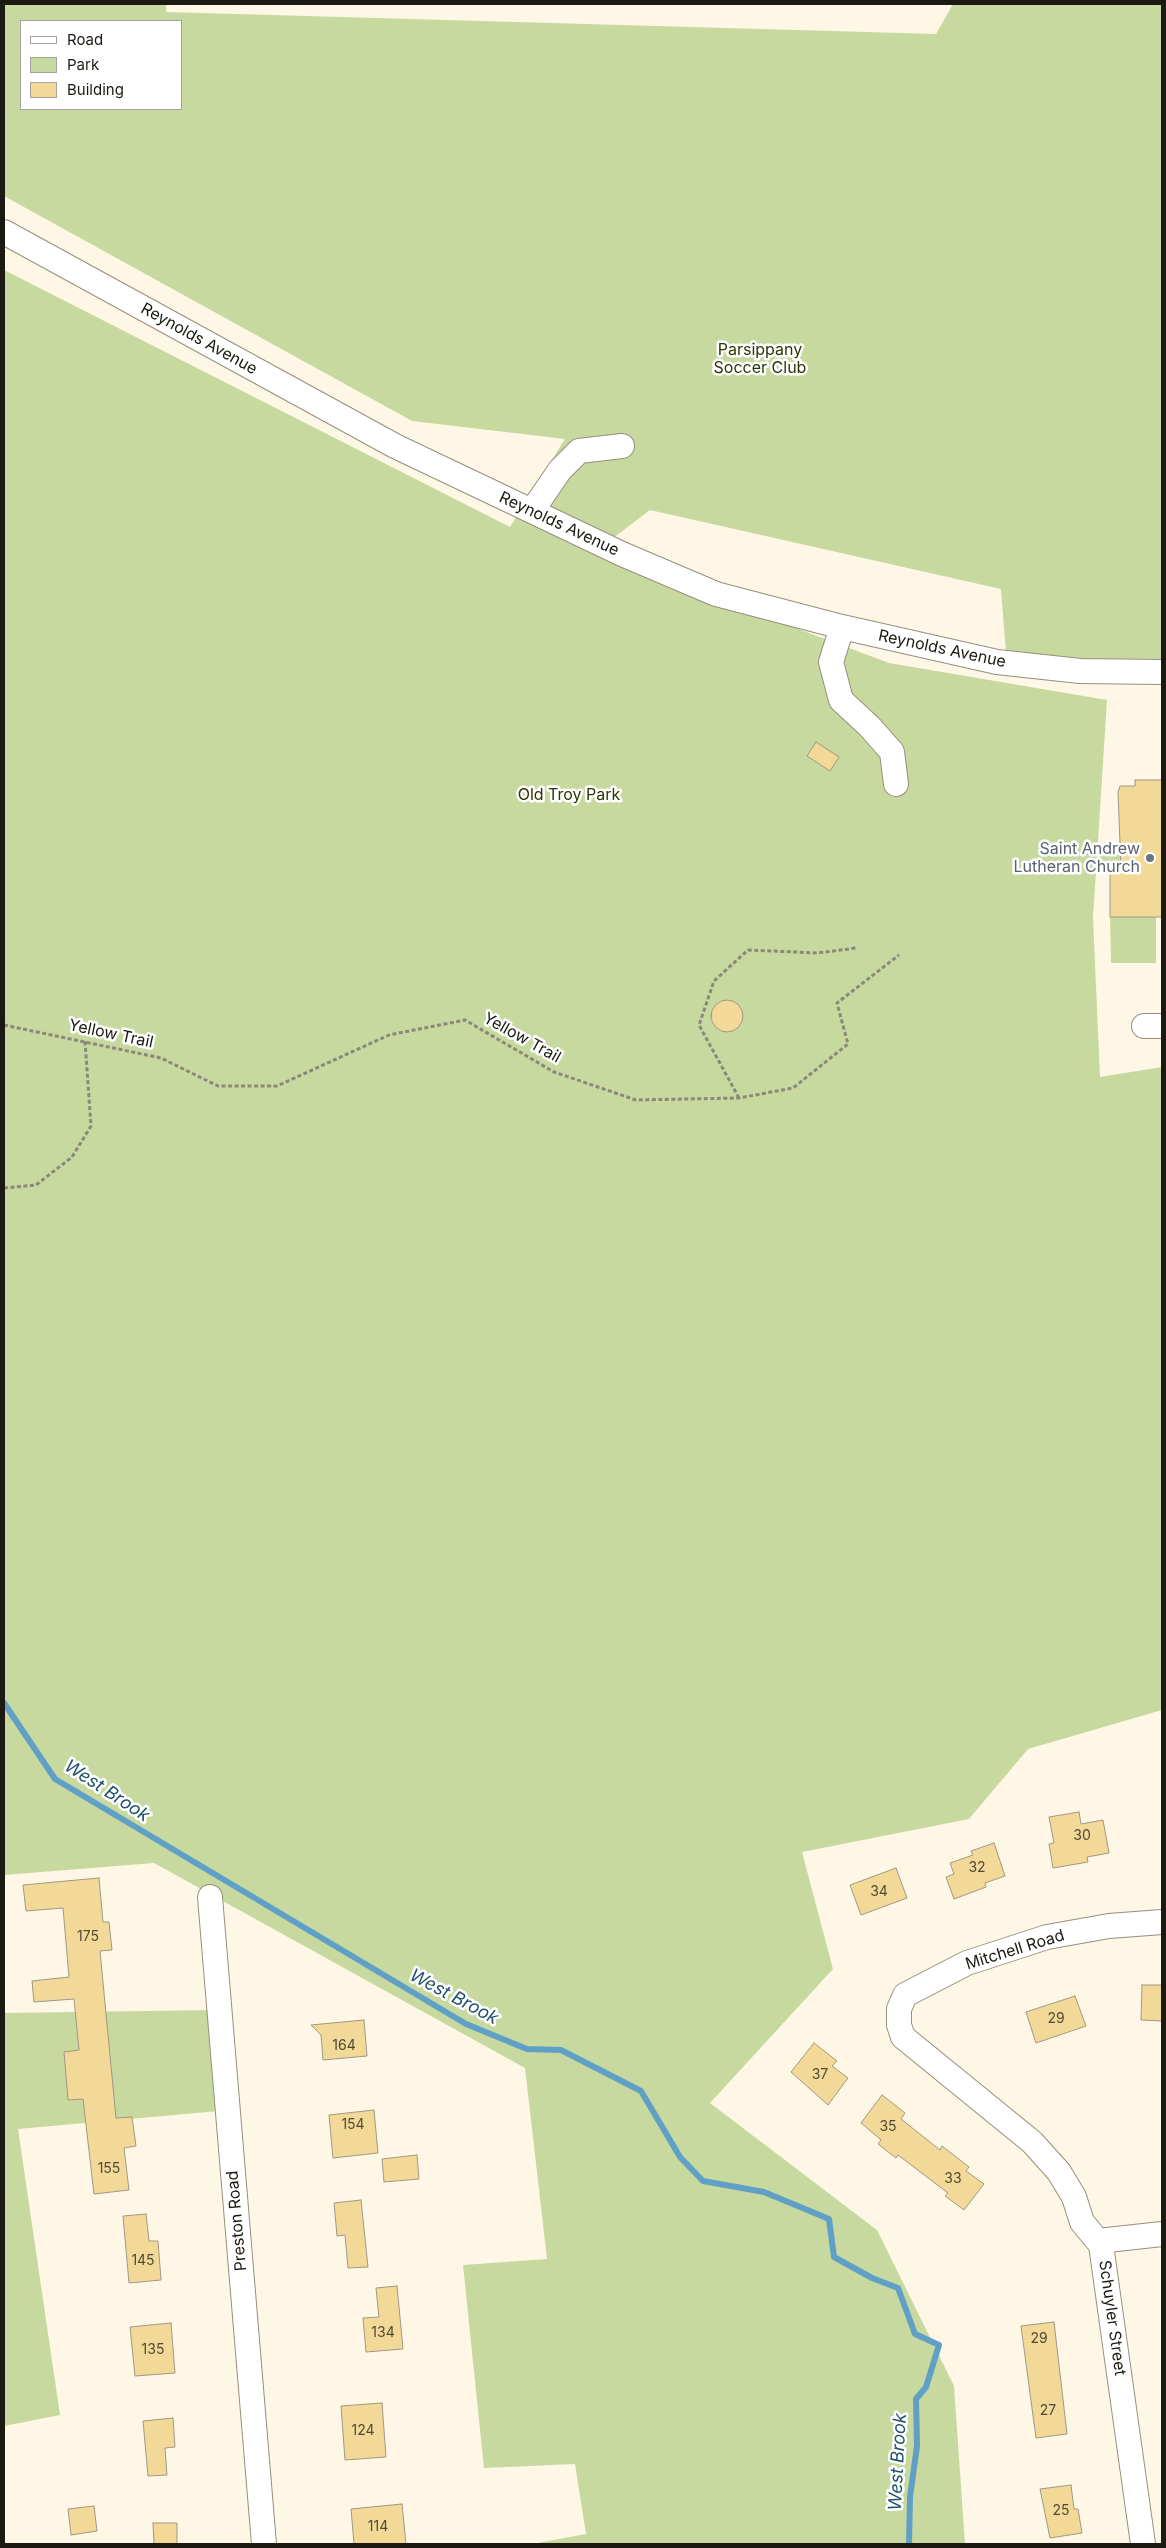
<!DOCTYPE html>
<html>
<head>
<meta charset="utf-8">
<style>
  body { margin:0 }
  #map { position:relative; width:1166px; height:2548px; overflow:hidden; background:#fef7e6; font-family:Inter,sans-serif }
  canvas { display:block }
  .frame { position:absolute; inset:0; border:5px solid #1c1912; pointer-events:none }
  .legend { position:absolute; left:20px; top:20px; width:162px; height:90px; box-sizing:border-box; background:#fff; border:1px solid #a4a3a0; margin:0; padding:6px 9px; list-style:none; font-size:15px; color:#1c1912 }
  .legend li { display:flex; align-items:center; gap:10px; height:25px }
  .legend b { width:25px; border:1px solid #a4a3a0 }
</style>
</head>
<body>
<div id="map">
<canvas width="1166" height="2548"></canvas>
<div class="frame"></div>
<ul class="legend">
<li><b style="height:6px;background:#fff"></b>Road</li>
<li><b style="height:14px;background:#c7d99e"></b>Park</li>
<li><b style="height:14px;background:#f3d998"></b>Building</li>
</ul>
</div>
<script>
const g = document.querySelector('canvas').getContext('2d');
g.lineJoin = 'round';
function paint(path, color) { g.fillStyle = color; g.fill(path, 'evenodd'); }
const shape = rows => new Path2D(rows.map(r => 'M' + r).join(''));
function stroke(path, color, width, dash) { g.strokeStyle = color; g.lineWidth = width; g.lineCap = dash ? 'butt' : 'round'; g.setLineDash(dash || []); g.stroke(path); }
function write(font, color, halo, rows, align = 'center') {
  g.font = font + ' Inter,sans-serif'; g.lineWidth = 5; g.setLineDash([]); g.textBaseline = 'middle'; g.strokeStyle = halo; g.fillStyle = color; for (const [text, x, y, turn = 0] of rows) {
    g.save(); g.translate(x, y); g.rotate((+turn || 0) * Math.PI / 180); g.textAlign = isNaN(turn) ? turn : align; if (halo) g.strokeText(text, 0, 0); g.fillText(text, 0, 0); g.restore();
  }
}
paint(shape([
  [4,4,166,4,166,12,936,34,953,4,1162,4,1162,662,1070,661,1006,653,1001,589,650,510,600,548,571,544,889,663,1107,700,1093,918,1100,1077,1162,1067,1162,1710,1028,1749,969,1819,802,1852,833,1969,710,2103,877,2230,954,2386,965,2544,532,2544,586,2534,575,2464,484,2468,463,2265,547,2259,525,2068,154,1863,4,1875,4,270,510,527,565,439,412,421,4,196],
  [21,21,181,21,181,109,21,109],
  [1137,846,1138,870,1099,870,1099,847],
  [1110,917,1156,917,1156,963,1111,963],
  [219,2010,230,2110,18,2129,60,2415,4,2426,4,2013]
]), '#c7d99e');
stroke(shape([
  [4,1703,55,1779,466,2024,527,2049,561,2050,641,2091,680,2157,703,2181,764,2192,829,2219,834,2257,872,2278,898,2288,915,2334,939,2345,926,2387,916,2399,917,2446,910,2497,909,2544]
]), '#60a0c7', 6);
const building = shape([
  [816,742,839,757,830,771,807,756,816,742],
  [1135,780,1162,780,1162,917,1110,917,1110,870,1121,870,1118,792,1120,786,1135,786,1135,780],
  '711 1016a16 16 0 1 1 32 0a16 16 0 1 1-32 0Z',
  [1079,1812,1081,1824,1103,1820,1109,1853,1087,1857,1088,1862,1053,1868,1049,1844,1054,1843,1049,1817,1079,1812],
  [994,1843,1005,1876,985,1883,986,1887,954,1899,946,1877,954,1874,950,1863,973,1855,971,1851,994,1843],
  [896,1868,907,1898,861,1915,850,1885,896,1868],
  [99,1878,103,1922,109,1922,112,1950,100,1951,116,2118,132,2117,136,2146,124,2148,129,2190,94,2194,83,2099,68,2100,64,2052,79,2050,74,1999,34,2002,32,1981,69,1977,63,1908,26,1911,23,1885,99,1878],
  [1142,1985,1162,1985,1162,2021,1141,2020,1142,1985],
  [1075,1996,1086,2026,1036,2043,1026,2012,1075,1996],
  [364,2020,367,2056,323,2060,321,2035,311,2025,364,2020],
  [814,2043,837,2061,832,2066,848,2078,828,2105,791,2072,814,2043],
  [882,2095,905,2113,901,2119,940,2150,942,2146,969,2167,966,2171,984,2184,964,2210,945,2196,948,2193,898,2155,896,2158,878,2144,881,2140,861,2123,882,2095],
  [374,2110,378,2153,333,2158,329,2115,374,2110],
  [417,2155,419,2179,384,2182,382,2159,417,2155],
  [361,2200,368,2267,348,2268,345,2235,337,2236,334,2203,361,2200],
  [146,2214,149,2241,158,2241,161,2280,129,2283,123,2216,146,2214],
  [397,2286,403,2349,366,2352,363,2318,379,2317,376,2288,397,2286],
  [1054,2322,1067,2434,1036,2438,1021,2326,1054,2322],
  [171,2323,175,2373,135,2376,130,2327,171,2323],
  [382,2403,386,2457,345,2460,341,2406,382,2403],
  [173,2418,175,2447,165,2448,167,2475,148,2476,143,2421,173,2418],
  [1071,2485,1074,2509,1078,2509,1082,2533,1050,2538,1040,2489,1071,2485],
  [402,2504,406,2544,354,2544,351,2509,402,2504],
  [94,2506,97,2531,71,2535,68,2509,94,2506],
  [153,2523,177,2523,177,2544,154,2544,153,2523]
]);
paint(building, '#f3d998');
stroke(building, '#a09885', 1);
const minor = shape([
  [4,232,395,446,622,554,716,594,842,627,997,662,1080,671,1162,672],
  [532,511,560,470,579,451,622,446],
  [842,627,831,662,841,700,870,727,892,752,896,784],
  [1144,1026,1162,1026],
  [210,1897,264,2544],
  [1098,2241,1162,2234],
  [1143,2544,1101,2245,1082,2222,1074,2197,1059,2172,1032,2142,903,2037,899,2025,899,2009,905,1995,967,1963,1047,1937,1109,1926,1162,1922]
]);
stroke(minor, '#978f7c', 26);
stroke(shape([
  [4,1025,161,1058,218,1086,277,1086,389,1035,465,1020,554,1072,636,1100,739,1098,793,1088,848,1044,837,1003,899,955],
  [739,1098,699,1025,714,981,748,950,818,953,856,948],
  [4,1188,36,1185,72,1157,91,1126,85,1041]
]), '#8c877b', 3, [4, 2.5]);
stroke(minor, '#fff', 24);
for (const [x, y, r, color] of [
  [1150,858,5,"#6b7280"]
]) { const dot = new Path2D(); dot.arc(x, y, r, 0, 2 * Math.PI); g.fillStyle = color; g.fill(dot); stroke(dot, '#fff', 2); }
write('14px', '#524934', null, [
  ["30",1082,1836],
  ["32",977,1868],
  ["34",879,1892],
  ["175",88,1937],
  ["29",1056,2019],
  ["164",344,2046],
  ["37",820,2075],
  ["154",353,2125],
  ["35",888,2127],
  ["155",109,2169],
  ["33",953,2179],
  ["145",143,2261],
  ["134",383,2333],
  ["29",1039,2339],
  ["135",153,2350],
  ["27",1048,2411],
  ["124",363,2431],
  ["25",1061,2511],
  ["114",378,2527]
]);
write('16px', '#1c1912', '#fff', [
  ["Reynolds Avenue",199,339,29],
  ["Reynolds Avenue",559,524,25],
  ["Reynolds Avenue",942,649,12],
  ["Yellow Trail",111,1034,12],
  ["Yellow Trail",522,1038,29],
  ["Mitchell Road",1015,1950,-17],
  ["Preston Road",237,2221,-95],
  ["Schuyler Street",1112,2318,82]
]);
write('16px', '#2c3706', '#fff', [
  ["Parsippany",760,350],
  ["Soccer Club",760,368],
  ["Old Troy Park",569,795]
]);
write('16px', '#5b616d', '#fff', [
  ["Saint Andrew",1140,849],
  ["Lutheran Church",1140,867]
], 'right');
write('italic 18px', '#21526f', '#fff', [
  ["West Brook",107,1791,33],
  ["West Brook",454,1997,28],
  ["West Brook",898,2462,-87]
]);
</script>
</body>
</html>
